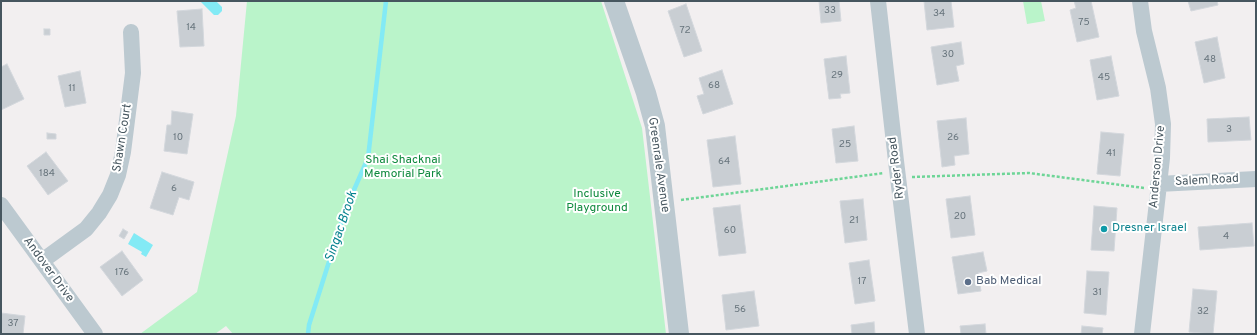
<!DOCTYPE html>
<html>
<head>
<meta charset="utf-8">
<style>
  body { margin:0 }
  #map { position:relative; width:1257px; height:335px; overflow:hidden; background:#f2eff0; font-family:Overpass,sans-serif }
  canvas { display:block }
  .frame { position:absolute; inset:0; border:2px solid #46565f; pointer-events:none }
</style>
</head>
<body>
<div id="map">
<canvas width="1257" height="335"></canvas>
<div class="frame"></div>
</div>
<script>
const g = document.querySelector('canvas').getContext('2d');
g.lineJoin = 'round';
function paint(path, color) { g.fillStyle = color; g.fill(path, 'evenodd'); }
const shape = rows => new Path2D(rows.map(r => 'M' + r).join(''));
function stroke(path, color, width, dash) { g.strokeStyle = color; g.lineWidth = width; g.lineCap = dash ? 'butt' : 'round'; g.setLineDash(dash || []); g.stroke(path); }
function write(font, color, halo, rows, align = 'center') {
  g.font = font + ' Overpass,sans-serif'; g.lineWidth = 4; g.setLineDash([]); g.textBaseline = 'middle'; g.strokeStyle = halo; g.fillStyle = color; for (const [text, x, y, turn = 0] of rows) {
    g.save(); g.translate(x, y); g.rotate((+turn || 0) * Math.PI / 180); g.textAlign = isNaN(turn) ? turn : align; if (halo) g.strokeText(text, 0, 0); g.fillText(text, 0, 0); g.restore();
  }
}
paint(shape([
  [247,1,601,1,642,128,666,334,233,334,226,326,215,334,140,334,197,292,236,116],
  [1023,1,1041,1,1045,21,1027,24]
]), '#baf4ca');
paint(shape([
  [200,1,216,1,222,7,222,11,218,15,214,15],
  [134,233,153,245,146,257,141,254,142,252,128,244]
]), '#83eaf5');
stroke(shape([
  [308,334,309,325,346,208,368,158,386,1]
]), '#83eaf5', 4.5);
const building = shape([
  [819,1,839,1,841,21,821,23,819,1],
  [924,1,951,1,954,27,927,30,924,1],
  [1074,1,1091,1,1099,37,1077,42,1070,10,1076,8,1074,1],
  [1188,1,1217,1,1218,5,1191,11,1188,1],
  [686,4,702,51,684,57,668,11,686,4],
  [202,9,204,46,180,47,177,11,202,9],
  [44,29,50,29,50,35,44,35,44,29],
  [1217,37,1225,78,1204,83,1195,42,1217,37],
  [961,42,964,64,956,66,959,81,937,85,931,47,961,42],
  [846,56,850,93,840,94,841,98,829,99,824,59,846,56],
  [1111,56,1119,96,1097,100,1090,60,1111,56],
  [7,64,24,99,1,110,1,67,7,64],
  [722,70,733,104,703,114,697,96,704,94,699,78,722,70],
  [80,71,86,103,65,107,58,76,80,71],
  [172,111,193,114,187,154,164,151,167,125,171,125,172,111],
  [1249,117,1251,140,1208,142,1207,119,1249,117],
  [966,118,969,154,954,156,955,165,942,167,937,121,966,118],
  [854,126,858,161,836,163,832,129,854,126],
  [1101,132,1124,134,1120,176,1097,174,1101,132],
  [47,133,56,134,56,139,47,139,47,133],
  [735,136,741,184,713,187,707,140,735,136],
  [46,152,68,181,48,195,27,166,46,152],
  [162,172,194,182,189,200,179,197,173,215,150,208,162,172],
  [970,196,975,235,951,238,946,199,970,196],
  [863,199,867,240,845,243,840,201,863,199],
  [740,205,746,253,719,256,713,208,740,205],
  [1094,206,1117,208,1114,251,1091,250,1094,206],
  [1252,223,1254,246,1200,250,1198,227,1252,223],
  [123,229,128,232,124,239,119,236,123,229],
  [122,251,143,280,122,296,100,267,122,251],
  [983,252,987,271,978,273,981,291,958,294,952,257,983,252],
  [869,260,875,301,855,304,849,263,869,260],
  [1087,271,1109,272,1106,315,1084,313,1087,271],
  [1193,289,1217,291,1213,334,1189,332,1193,289],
  [754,291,759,326,726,330,722,295,754,291],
  [1,313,25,316,23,334,2,334,1,313],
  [874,322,875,334,852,334,851,325,874,322],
  [985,324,986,334,961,334,960,326,985,324],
  [1082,326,1103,328,1102,334,1081,334,1082,326]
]);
paint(building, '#c9ced3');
stroke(building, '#d3d7dc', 1);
stroke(shape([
  [912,177,1029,173,1144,188],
  [681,200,884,173]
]), '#6ed597', 2.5, [3, 2]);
stroke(shape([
  [878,1,896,161,917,334],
  [1140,1,1144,31,1158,88,1163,124,1162,158,1142,334],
  [1158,184,1256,179],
  [1,205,95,334],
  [42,261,86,229,99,213,110,195,118,175,123,152,133,73,131,32]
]), '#bcc9d0', 16);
stroke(shape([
  [614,1,646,93,655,126,679,334]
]), '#bcc9d0', 20);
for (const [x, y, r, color] of [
  [1104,229,4,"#0f9aa8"],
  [968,282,4,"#5c6f8a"]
]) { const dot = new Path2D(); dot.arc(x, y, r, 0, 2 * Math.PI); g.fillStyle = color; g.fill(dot); stroke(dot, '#fff', 1.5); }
write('10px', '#67747c', null, [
  ["33",830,11],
  ["34",939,14],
  ["75",1084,23],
  ["14",191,28],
  ["72",685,31],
  ["30",948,55],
  ["48",1210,60],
  ["29",837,76],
  ["45",1104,78],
  ["68",714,86],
  ["11",72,89],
  ["3",1229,130],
  ["10",178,138],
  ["26",953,138],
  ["25",845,145],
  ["41",1111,154],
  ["64",724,162],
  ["184",47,174],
  ["6",174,189],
  ["20",960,217],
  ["21",854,221],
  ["60",730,231],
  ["4",1226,237],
  ["176",122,273],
  ["17",862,282],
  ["31",1097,293],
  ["56",740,310],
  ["32",1203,312],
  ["37",13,324]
]);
write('12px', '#46565f', '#fff', [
  ["Shawn Court",123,138,-81],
  ["Greenrale Avenue",658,165,82],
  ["Anderson Drive",1158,167,-85],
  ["Ryder Road",897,168,-97],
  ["Salem Road",1207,181,-3],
  ["Andover Drive",48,270,54]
]);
write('12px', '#0e893d', '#fff', [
  ["Shai Shacknai",403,161],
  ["Memorial Park",403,175],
  ["Inclusive",597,195],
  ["Playground",597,209]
]);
write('12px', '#0d838f', '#fff', [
  ["Dresner Israel",1112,229]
], 'left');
write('12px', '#4e5e75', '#fff', [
  ["Bab Medical",976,282]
], 'left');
write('italic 13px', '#04828e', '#fff', [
  ["Singac Brook",342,227,-71]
]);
</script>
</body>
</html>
